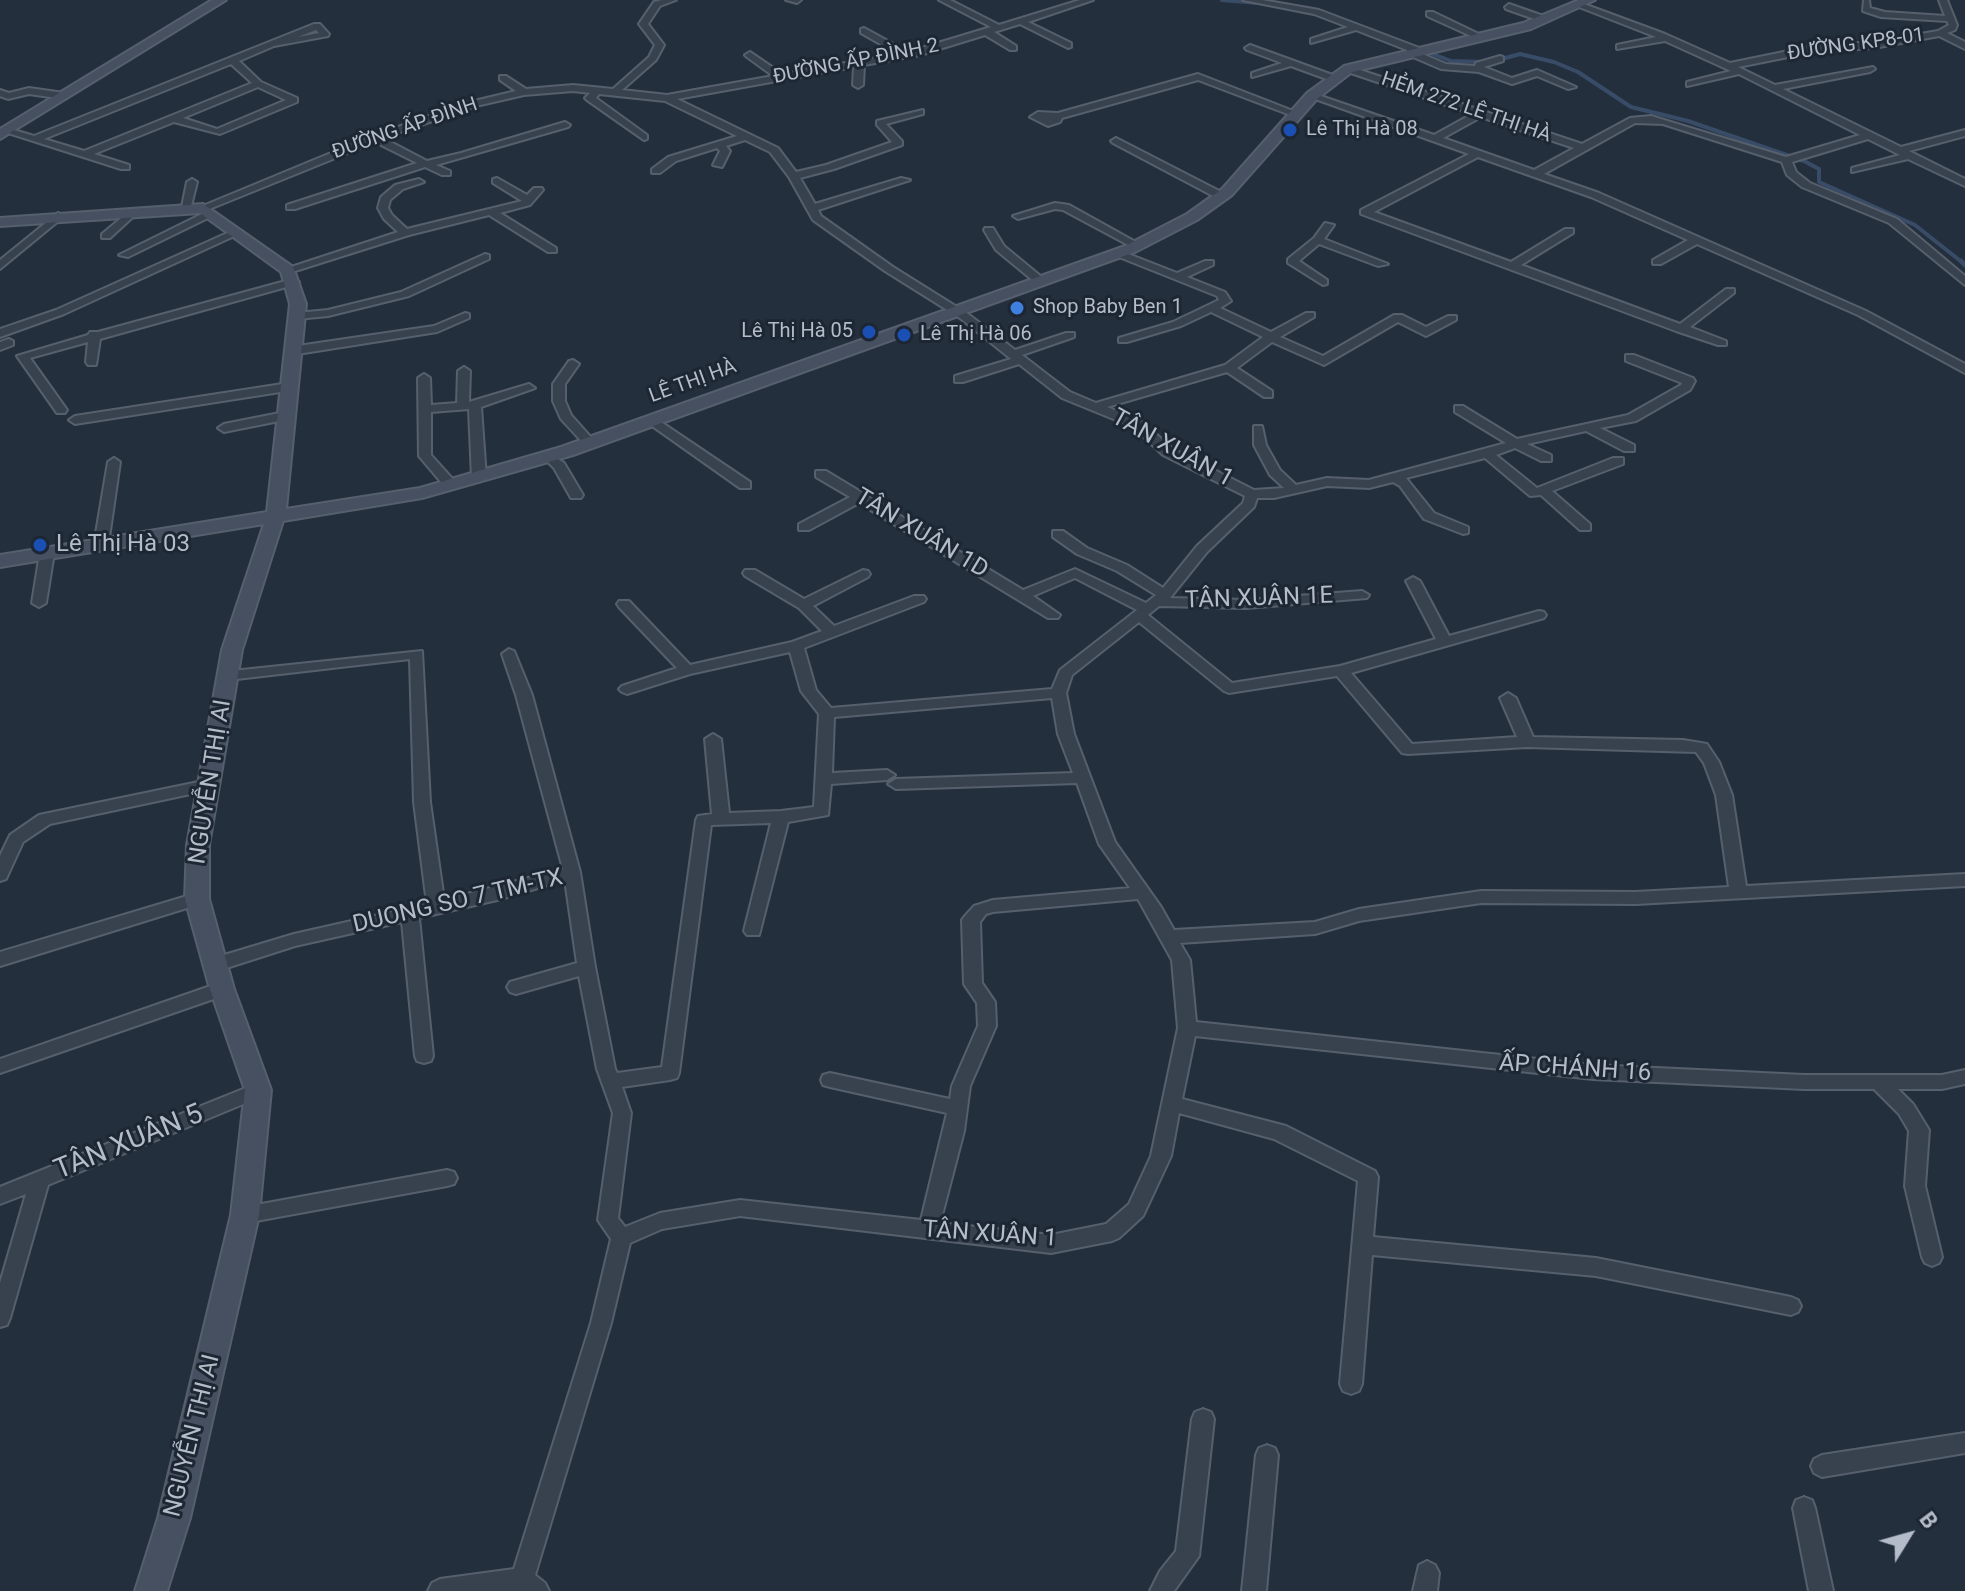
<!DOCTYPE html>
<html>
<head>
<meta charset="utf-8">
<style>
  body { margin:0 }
  #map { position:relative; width:1965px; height:1591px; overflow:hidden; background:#242f3e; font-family:Roboto,sans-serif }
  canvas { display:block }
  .north { position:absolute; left:1869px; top:1495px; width:80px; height:80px; -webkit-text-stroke:6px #1d2633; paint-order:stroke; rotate:53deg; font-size:22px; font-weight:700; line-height:32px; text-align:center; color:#b4bcc9 }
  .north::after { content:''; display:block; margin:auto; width:28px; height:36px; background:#b4bcc9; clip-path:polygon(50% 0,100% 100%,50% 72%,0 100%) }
</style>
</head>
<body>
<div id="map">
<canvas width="1965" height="1591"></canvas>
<div class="north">B</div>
</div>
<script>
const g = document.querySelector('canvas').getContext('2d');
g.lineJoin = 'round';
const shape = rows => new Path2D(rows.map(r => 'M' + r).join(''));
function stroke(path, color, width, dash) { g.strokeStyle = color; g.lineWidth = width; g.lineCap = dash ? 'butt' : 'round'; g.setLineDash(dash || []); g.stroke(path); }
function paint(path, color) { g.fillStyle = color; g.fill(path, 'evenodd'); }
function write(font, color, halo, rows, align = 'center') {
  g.font = font + ' Roboto,sans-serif'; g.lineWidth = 6; g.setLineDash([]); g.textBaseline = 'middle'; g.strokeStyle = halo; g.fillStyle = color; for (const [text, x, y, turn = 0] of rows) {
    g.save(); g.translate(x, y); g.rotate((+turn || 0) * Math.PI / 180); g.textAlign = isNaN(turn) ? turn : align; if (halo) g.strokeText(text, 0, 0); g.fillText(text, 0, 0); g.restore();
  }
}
stroke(shape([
  [1222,0,1270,4],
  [1425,51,1451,61,1484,62],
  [1498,60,1520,54,1554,62,1578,72,1631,107,1688,121,1804,161,1819,169,1819,182,1915,225,1963,263]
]), '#394c67', 4);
stroke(shape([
  [1961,261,1965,265]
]), '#394c67', 5);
const street = shape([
  [662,0,676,0,660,6,648,24,664,45,656,60,622,90,667,95,773,76,747,57,745,55,750,52,782,74,898,54,861,33,861,29,864,28,908,52,991,27,939,0,950,0,999,25,1080,0,1093,0,1028,22,1071,43,1071,47,1068,48,1020,24,994,32,1016,46,1016,50,1010,50,985,35,920,55,864,65,863,85,858,88,853,85,854,67,677,99,778,148,796,172,826,165,892,142,877,125,877,121,923,110,923,114,886,124,902,141,902,145,834,169,800,178,815,204,901,178,910,180,818,210,821,216,893,267,968,314,1015,350,1066,333,1074,333,1074,337,1022,355,1070,392,1096,403,1225,365,1263,337,1211,312,1181,326,1127,342,1119,342,1119,338,1173,322,1219,300,1217,296,1114,255,1114,251,1118,250,1177,273,1205,261,1213,261,1213,265,1187,277,1225,292,1231,301,1220,308,1271,332,1306,313,1314,313,1314,317,1280,337,1323,356,1394,315,1402,315,1426,327,1448,316,1456,316,1456,320,1426,336,1398,322,1324,365,1272,342,1237,368,1272,391,1272,397,1264,397,1227,372,1107,407,1141,421,1173,449,1254,490,1284,488,1270,475,1254,445,1254,426,1262,426,1266,445,1280,470,1296,485,1327,478,1369,480,1506,443,1455,412,1455,406,1463,406,1517,439,1628,415,1681,385,1682,383,1626,361,1626,355,1634,355,1693,378,1695,381,1690,390,1636,421,1600,428,1634,445,1634,451,1624,451,1586,431,1527,444,1551,455,1551,461,1541,461,1515,448,1496,455,1537,488,1613,458,1623,458,1623,464,1552,491,1590,524,1590,530,1580,530,1541,495,1530,496,1485,458,1406,478,1434,513,1468,527,1468,533,1463,534,1424,519,1400,486,1393,482,1369,488,1327,486,1274,498,1257,498,1254,507,1207,552,1170,598,1246,600,1362,591,1369,595,1367,598,1246,608,1159,606,1148,615,1232,683,1340,666,1436,639,1406,581,1413,577,1420,581,1449,636,1539,611,1544,612,1546,615,1544,618,1351,673,1412,744,1517,737,1500,698,1508,693,1516,698,1533,737,1683,740,1707,744,1719,762,1732,795,1746,886,1965,874,1965,886,1636,904,1481,903,1359,921,1315,934,1180,943,1190,960,1196,1022,1593,1065,1804,1075,1942,1075,1965,1070,1965,1084,1942,1089,1898,1089,1913,1104,1929,1130,1925,1186,1942,1257,1939,1263,1932,1266,1925,1263,1922,1257,1905,1186,1909,1131,1899,1114,1874,1089,1804,1089,1593,1079,1195,1036,1182,1099,1286,1126,1375,1171,1378,1177,1373,1237,1596,1258,1791,1297,1798,1300,1801,1306,1798,1312,1791,1315,1596,1276,1372,1255,1362,1384,1359,1391,1351,1394,1343,1391,1340,1384,1358,1181,1274,1139,1179,1113,1171,1156,1143,1216,1119,1238,1112,1241,1051,1253,740,1216,662,1229,630,1243,611,1323,535,1575,545,1583,549,1591,428,1591,432,1583,440,1579,514,1569,591,1323,611,1239,598,1220,613,1113,597,1069,579,976,516,994,510,992,507,987,510,982,577,963,565,880,497,900,419,918,433,1056,431,1061,424,1063,417,1061,415,1056,402,922,295,946,217,971,211,969,208,964,211,959,294,934,427,904,414,802,410,659,228,680,221,675,223,672,422,651,430,802,444,900,563,869,516,695,502,654,509,649,514,651,532,695,580,872,595,967,615,1069,617,1073,662,1067,696,820,698,816,712,814,705,739,713,734,721,739,729,813,781,811,814,807,819,714,801,691,790,652,690,674,627,694,622,692,619,689,622,686,677,668,619,607,617,604,619,601,629,601,690,665,792,642,822,631,799,608,745,576,743,573,745,570,755,570,804,599,863,570,868,571,870,574,868,577,813,606,834,626,914,596,924,596,926,599,924,602,804,648,816,690,831,708,1052,689,1060,670,1137,610,1075,578,1033,596,1060,615,1058,618,1048,618,859,503,809,530,799,530,799,524,850,497,816,477,816,471,826,471,1023,590,1075,569,1146,603,1156,595,1117,571,1077,554,1053,537,1053,531,1063,531,1087,548,1127,565,1163,588,1197,546,1243,503,1245,496,1163,455,1133,427,1062,398,1019,364,963,382,955,382,955,376,1011,359,960,318,885,271,813,220,789,177,770,152,745,140,726,146,730,151,722,167,713,165,720,151,717,148,676,161,660,173,652,173,652,169,668,157,737,136,665,101,599,94,596,98,647,135,647,139,644,140,587,100,585,98,590,93,573,91,524,95,476,106,383,138,427,161,461,153,565,122,570,125,568,127,436,165,450,171,450,175,442,175,425,167,295,209,287,209,287,205,417,163,375,142,207,210,198,208,372,136,470,102,516,91,500,80,500,76,506,76,526,89,573,85,613,89,649,57,655,45,639,24,654,2,662,0],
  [1139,622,1224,691,1229,693,1337,676,1402,753,1408,754,1527,747,1696,752,1704,763,1716,795,1729,887,1636,892,1481,891,1359,909,1315,922,1174,930,1161,907,1115,842,1074,734,1066,693,1072,675,1139,622],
  [1052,698,1058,734,1073,773,896,779,888,784,896,789,1077,783,1099,844,1130,888,993,900,974,906,965,916,962,920,964,984,977,1003,978,1026,952,1086,950,1099,830,1073,823,1075,821,1080,823,1085,830,1087,947,1113,921,1220,740,1200,660,1213,625,1227,618,1218,631,1113,622,1087,670,1080,677,1078,679,1073,711,825,771,823,744,931,747,935,759,935,788,822,828,815,831,784,887,780,895,775,887,770,832,773,834,717,1052,698],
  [1138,899,1172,960,1178,1028,1151,1156,1129,1204,1106,1224,1051,1235,940,1223,964,1131,970,1086,996,1026,995,1002,982,983,980,922,986,914,993,912,1138,899],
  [786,0,801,0,797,3,786,0],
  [1243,0,1262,0,1319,10,1422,49,1424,51,1420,53,1446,64,1475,66,1476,63,1500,56,1503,57,1503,61,1484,67,1512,78,1537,70,1576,87,1568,89,1537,76,1512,84,1479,72,1441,69,1406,54,1407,50,1356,30,1311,43,1311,39,1348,27,1314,14,1243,0],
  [1864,0,1869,0,1870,8,1885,12,1945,16,1939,0,1947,0,1957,25,1955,30,1947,33,1965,42,1965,49,1939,36,1874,48,1813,52,1738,67,1775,85,1873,67,1875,69,1870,72,1783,89,1901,147,1965,130,1965,136,1909,151,1965,179,1965,186,1908,159,1852,172,1852,168,1900,155,1868,139,1792,162,1796,172,1810,183,1897,219,1965,276,1965,285,1889,223,1802,187,1787,175,1782,162,1663,124,1635,123,1544,174,1599,193,1866,311,1965,364,1965,373,1858,315,1697,244,1661,264,1653,264,1653,260,1688,240,1591,197,1478,157,1374,212,1511,262,1565,229,1573,229,1573,233,1521,265,1680,324,1726,289,1734,289,1734,293,1690,327,1726,341,1726,345,1718,345,1676,331,1361,214,1361,210,1469,154,1307,96,1315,94,1434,135,1472,114,1345,71,1343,69,1348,66,1582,144,1630,118,1651,116,1786,157,1860,135,1739,74,1687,86,1687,82,1731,71,1665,41,1617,49,1617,45,1656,37,1574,5,1581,3,1665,34,1730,63,1813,46,1874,42,1938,31,1949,25,1947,21,1881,17,1863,11,1864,0],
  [1481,117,1574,148,1534,170,1443,138,1481,117],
  [1509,4,1549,18,1550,20,1543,22,1506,9,1505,7,1509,4],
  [1427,12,1433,12,1487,38,1480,40,1427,16,1427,12],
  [314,24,320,24,329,34,328,36,274,46,239,61,261,82,297,98,297,102,220,134,174,122,94,154,129,165,129,169,121,169,2,131,7,128,34,136,314,24],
  [316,30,319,33,298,37,316,30],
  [231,64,252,83,84,151,44,139,231,64],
  [258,87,286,100,217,129,183,118,258,87],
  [1250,45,1338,77,1340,79,1332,81,1291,66,1252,77,1252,73,1282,63,1247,50,1245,48,1250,45],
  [1198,74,1301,114,1293,116,1198,80,1062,118,1060,122,1048,126,1030,117,1038,112,1058,113,1198,74],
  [29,88,64,93,69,96,64,99,29,94,8,99,0,96,0,90,9,93,29,88],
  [1116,138,1225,194,1226,196,1217,198,1113,143,1111,141,1116,138],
  [497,178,527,195,534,188,542,188,543,190,530,205,500,213,556,248,556,252,548,252,489,215,409,235,292,272,282,270,398,232,384,219,378,208,381,197,395,185,419,179,424,182,403,189,390,200,388,208,392,215,407,229,522,201,493,183,493,179,497,178],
  [192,179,197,182,190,210,181,212,187,182,192,179],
  [1055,203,1069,205,1141,245,1132,247,1063,210,1055,209,1018,219,1013,216,1055,203],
  [132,209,137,212,136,214,110,238,102,238,102,234,132,209],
  [210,210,215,213,214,215,128,257,119,255,210,210],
  [58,213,63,216,62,218,0,269,0,260,58,213],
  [1325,223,1334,225,1324,239,1388,264,1378,266,1319,244,1299,261,1327,280,1327,284,1323,285,1288,263,1288,259,1314,238,1325,223],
  [985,228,993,228,1004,246,1044,279,1044,283,1036,283,996,250,984,230,985,228],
  [234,230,243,232,64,314,0,337,0,329,56,310,234,230],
  [485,254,489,255,489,259,409,296,328,316,297,319,291,316,297,313,328,310,401,292,485,254],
  [293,279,299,282,297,284,100,339,96,365,88,365,86,362,88,342,30,358,67,410,65,413,57,413,17,356,88,335,90,332,98,332,293,279],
  [465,313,469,314,469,318,437,332,291,355,285,351,291,347,434,326,465,313],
  [9,339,13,341,13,345,0,350,0,342,9,339],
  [573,360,579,364,565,384,565,401,571,415,596,443,590,447,586,446,561,419,553,401,553,384,569,361,573,360],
  [464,367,470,371,469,402,529,384,535,388,481,407,486,478,479,482,472,478,469,409,431,412,431,455,458,485,451,489,446,488,419,456,418,378,424,374,430,378,431,405,457,403,458,371,464,367],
  [289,383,293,384,293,390,75,424,69,420,75,416,289,383],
  [285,412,291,416,289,419,224,432,218,428,224,424,285,412],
  [652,416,750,482,750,488,740,488,648,423,646,420,652,416],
  [549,453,564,463,583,495,581,498,571,498,554,468,543,457,549,453],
  [114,458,120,462,108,545,101,549,94,545,108,462,114,458],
  [47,549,54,553,46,603,39,607,32,603,40,553,47,549],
  [208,780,216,785,214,789,50,824,23,842,6,879,0,881,0,856,10,835,39,815,208,780],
  [197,893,203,895,205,899,203,903,0,966,0,952,197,893],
  [222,982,228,984,231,989,228,994,0,1073,0,1059,222,982],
  [258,1083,265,1085,267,1090,265,1095,48,1185,10,1318,7,1325,0,1327,0,1283,26,1194,0,1204,0,1187,258,1083],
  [447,1170,454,1172,457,1178,454,1184,447,1186,245,1223,238,1221,235,1215,238,1209,245,1207,447,1170],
  [1203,1409,1211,1412,1214,1419,1199,1556,1174,1591,1150,1591,1160,1571,1176,1551,1192,1419,1195,1412,1203,1409],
  [1965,1433,1965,1453,1822,1477,1814,1473,1811,1466,1814,1459,1822,1455,1965,1433],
  [1267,1445,1275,1448,1278,1455,1266,1591,1242,1591,1256,1455,1259,1448,1267,1445],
  [1804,1497,1812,1500,1815,1508,1833,1591,1809,1591,1793,1508,1796,1500,1804,1497],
  [1427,1561,1435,1565,1439,1573,1437,1591,1413,1591,1419,1565,1427,1561]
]);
const secondary = shape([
  [212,0,226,0,0,139,0,129,212,0],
  [1579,0,1595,0,1531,29,1352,72,1317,99,1232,195,1197,220,1135,252,573,455,422,498,283,521,242,650,209,845,209,899,234,989,271,1090,259,1215,190,1518,167,1591,135,1591,158,1518,231,1215,245,1090,210,989,185,899,187,845,222,650,264,524,0,567,0,555,267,512,290,304,281,272,200,213,0,226,0,218,203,204,293,267,306,304,286,509,420,488,561,447,1125,246,1187,214,1222,189,1307,93,1344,66,1523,23,1579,0]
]);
stroke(street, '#565f6c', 4);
stroke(secondary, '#565f6c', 4);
paint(street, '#38414e');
paint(secondary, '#465061');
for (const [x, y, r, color] of [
  [1290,130,8,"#1a4fb4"],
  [1017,308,8,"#3f7fe0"],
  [869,332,8,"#1a4fb4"],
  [904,335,8,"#1a4fb4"],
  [40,545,8,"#1a4fb4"]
]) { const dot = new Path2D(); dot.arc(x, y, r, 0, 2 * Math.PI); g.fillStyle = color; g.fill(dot); stroke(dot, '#1d2633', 3); }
write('20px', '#b4bcc9', '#1d2633', [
  ["ĐƯỜNG KP8-01",1856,45,-8],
  ["ĐƯỜNG ẤP ĐÌNH 2",856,62,-11],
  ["HẺM 272 LÊ THỊ HÀ",1466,108,19],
  ["ĐƯỜNG ẤP ĐÌNH",405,129,-19],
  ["LÊ THỊ HÀ",693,382,-20]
]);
write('20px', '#b4bcc9', '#1d2633', [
  ["Lê Thị Hà 08",1306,130],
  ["Shop Baby Ben 1",1033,308],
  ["Lê Thị Hà 05",853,332,"right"],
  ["Lê Thị Hà 06",920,335]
], 'left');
write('24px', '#b4bcc9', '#1d2633', [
  ["TÂN XUÂN 1",1172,449,29],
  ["TÂN XUÂN 1D",921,534,31],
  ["TÂN XUÂN 1E",1259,599,-2],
  ["NGUYỄN THỊ AI",211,782,-81],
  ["DUONG SO 7 TM-TX",458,902,-13],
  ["ẤP CHÁNH 16",1575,1069,4],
  ["TÂN XUÂN 1",990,1235,4],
  ["NGUYỄN THỊ AI",193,1436,-76]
]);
write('24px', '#b4bcc9', '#1d2633', [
  ["Lê Thị Hà 03",56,545]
], 'left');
write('28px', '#b4bcc9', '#1d2633', [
  ["TÂN XUÂN 5",129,1143,-22]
]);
</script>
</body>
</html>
